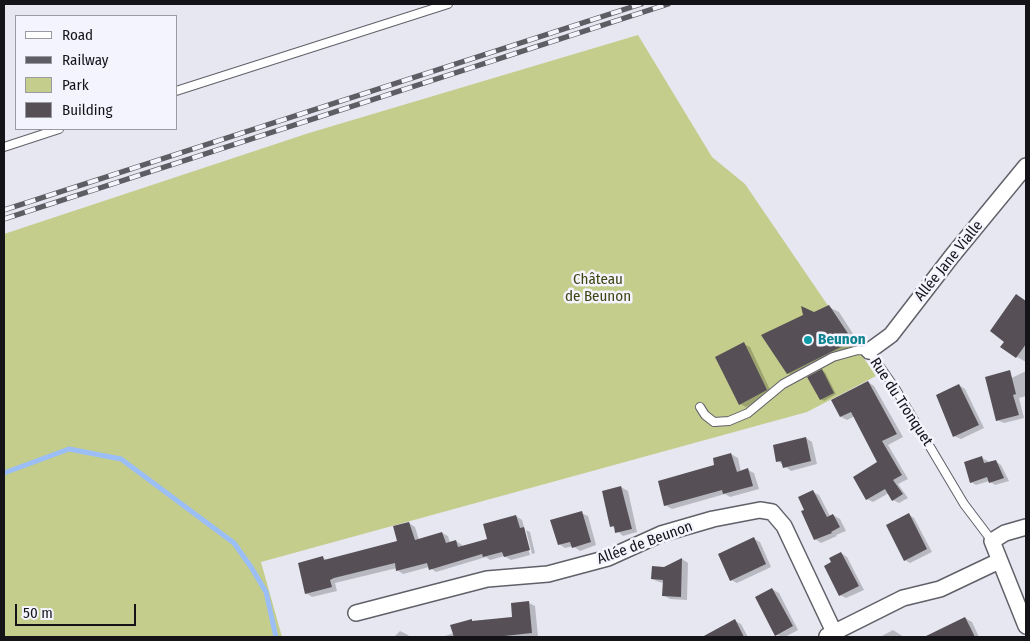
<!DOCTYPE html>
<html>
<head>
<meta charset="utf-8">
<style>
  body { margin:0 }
  #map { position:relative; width:1030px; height:641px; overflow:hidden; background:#e7e7f1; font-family:"Fira Sans Condensed",sans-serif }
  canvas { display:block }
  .frame { position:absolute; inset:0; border:5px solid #141418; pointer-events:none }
  .legend { position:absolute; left:15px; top:15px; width:162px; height:115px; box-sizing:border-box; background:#f4f4fe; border:1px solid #9a9aa2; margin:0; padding:6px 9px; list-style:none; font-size:15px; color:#141418 }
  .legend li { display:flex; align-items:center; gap:10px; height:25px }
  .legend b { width:25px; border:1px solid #9a9aa2 }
  .scale { position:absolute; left:15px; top:604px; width:121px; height:22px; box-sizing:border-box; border:2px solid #141418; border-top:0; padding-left:6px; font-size:15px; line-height:18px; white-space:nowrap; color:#141418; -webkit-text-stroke:4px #f4f4fe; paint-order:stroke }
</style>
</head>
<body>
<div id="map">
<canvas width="1030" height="641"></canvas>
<div class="frame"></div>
<ul class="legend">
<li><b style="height:6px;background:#fff"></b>Road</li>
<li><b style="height:6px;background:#5d5d63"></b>Railway</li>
<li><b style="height:14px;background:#c5cd8c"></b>Park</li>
<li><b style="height:14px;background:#565056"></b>Building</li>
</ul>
<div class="scale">50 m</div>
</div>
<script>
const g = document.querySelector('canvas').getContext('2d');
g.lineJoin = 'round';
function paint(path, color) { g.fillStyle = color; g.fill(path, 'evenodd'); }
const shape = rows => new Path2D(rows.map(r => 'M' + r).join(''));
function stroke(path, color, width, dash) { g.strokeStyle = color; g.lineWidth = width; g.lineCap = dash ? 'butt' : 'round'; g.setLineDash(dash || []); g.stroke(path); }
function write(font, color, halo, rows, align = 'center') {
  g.font = font + ' "Fira Sans Condensed",sans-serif'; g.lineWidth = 5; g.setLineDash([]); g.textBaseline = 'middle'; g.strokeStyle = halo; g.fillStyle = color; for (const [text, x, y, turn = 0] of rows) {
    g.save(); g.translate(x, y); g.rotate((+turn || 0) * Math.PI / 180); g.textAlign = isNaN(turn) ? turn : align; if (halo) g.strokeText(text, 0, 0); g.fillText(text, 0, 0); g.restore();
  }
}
paint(shape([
  [638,35,712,157,745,184,876,376,807,412,261,562,282,637,4,637,4,234,309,133]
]), '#c5cd8c');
paint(shape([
  [1017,296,1026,301,1026,362,1017,357,1006,342],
  [829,307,839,312,861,346,798,379,788,373,814,313],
  [744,344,750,347,772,394,746,407,740,404],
  [822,371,825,372,836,394,824,401,821,399],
  [1026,371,1026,396,1019,398,1024,418,1004,423,997,420,989,389],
  [868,382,874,386,903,437,888,445,908,479,898,484,908,498,899,503,893,500,889,493,873,502,867,499,879,463,855,416,847,420,841,417,832,400],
  [959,385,965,389,984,428,961,439,954,436],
  [806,438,812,442,817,464,791,471,778,461],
  [731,454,738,458,741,472,748,470,754,473,759,489,730,497,725,494,672,509,665,505],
  [982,458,988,461,989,463,995,461,1001,465,1009,481,995,485,989,481,976,485,971,482],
  [621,487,628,491,637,532,623,536,612,526],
  [813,492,819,495,830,516,833,515,840,519,846,531,836,535,837,536,821,543,815,539,805,510],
  [581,513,588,516,596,545,580,551,573,546,565,548,559,544],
  [909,515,914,518,932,552,910,563,905,560],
  [516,516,522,520,525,530,523,530,530,555,511,560,504,556,490,560,486,557,436,572,429,567,403,574,397,570,397,568,335,583,337,591,312,597,306,593,323,558,327,560,399,542,409,523,415,527,419,540,442,533,448,536,450,543,456,541,462,545,463,547,488,540],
  [526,530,530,532,535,553,532,554],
  [754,539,760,542,771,567,737,583,731,580],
  [841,553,847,557,864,590,846,598,840,595,833,563],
  [682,559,688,563,687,600,670,599,663,595,664,583,659,582,652,579,664,568],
  [772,589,779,593,798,630,785,637,776,635],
  [529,603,535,606,538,636,442,637,454,633,472,621,514,618],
  [965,618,972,622,979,637,944,637,941,631],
  [735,621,741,624,748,637,705,637],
  [893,630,904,637,880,637],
  [400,631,408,635,410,637,394,637]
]), '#0003');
stroke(shape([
  [4,473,69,449,121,459,234,543,251,567,266,592,276,637]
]), '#9bbef6', 5);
paint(shape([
  [1016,294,1026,301,1026,344,1016,358,1000,347,1004,342,990,331],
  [829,305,853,341,787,374,761,335,803,315,801,306,814,312],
  [744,342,767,390,739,405,715,357],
  [822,369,834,393,820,400,807,377],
  [1010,370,1016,394,1013,395,1019,415,996,421,985,377],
  [868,381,897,434,882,441,902,475,893,480,903,494,892,501,885,489,866,500,853,477,877,462,851,412,840,417,831,400],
  [959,384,979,425,953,437,936,395],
  [806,437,811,461,783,468,781,461,776,462,773,445],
  [731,453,737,472,748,468,753,486,723,494,722,490,664,506,658,481,714,465,713,458],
  [982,456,984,463,996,460,1004,478,989,483,987,477,970,483,964,462],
  [621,486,632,529,615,533,614,526,610,527,602,491],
  [813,490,827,517,833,514,840,527,831,532,832,533,814,540,801,511,804,510,798,497],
  [582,511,591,542,572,548,570,542,558,545,550,520],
  [909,513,927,549,904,561,886,525],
  [516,515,520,528,524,527,530,550,504,557,502,552,483,557,482,554,429,570,427,563,396,571,395,563,334,578,330,580,332,587,305,594,298,563,323,556,324,560,397,541,393,526,409,522,415,540,442,532,446,543,456,540,458,547,487,539,483,524],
  [754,537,766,564,730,581,718,554],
  [841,552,859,586,839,596,824,566,831,562,829,558],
  [682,558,681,597,662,596,663,580,651,579,652,566,664,567],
  [772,588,793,626,775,636,755,597],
  [529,601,532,633,495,637,454,637,450,625,472,619,472,621,512,617,511,603],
  [965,617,975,637,924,637],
  [735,619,744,637,702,637]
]), '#565056');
const service = shape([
  [176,91,448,4],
  [4,147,59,129],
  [700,407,705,415,714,422,729,421,748,413,783,384,833,357,858,350,869,351,895,388,964,504,992,541]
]);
const minor = shape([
  [869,351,891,335,952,256,1026,166],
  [1026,527,1005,533,992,541,1026,626],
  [356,613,487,579,548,574,608,558,661,534,713,519,760,510,772,512,784,526,834,632],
  [827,636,903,598,940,589,999,561]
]);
stroke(service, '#606069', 10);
stroke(minor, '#606069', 18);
stroke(service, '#fff', 8);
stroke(minor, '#fff', 15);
const rail = shape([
  [4,210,641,4],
  [4,219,668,4]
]);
stroke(rail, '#5d5d63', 5.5);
stroke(rail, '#f4f4fe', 4, [11]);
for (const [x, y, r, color] of [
  [808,340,5,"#0f9aa8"]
]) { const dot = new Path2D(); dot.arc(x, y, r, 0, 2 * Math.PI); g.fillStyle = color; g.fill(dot); stroke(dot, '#f4f4fe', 2); }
write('15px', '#141418', '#f4f4fe', [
  ["Allée Jane Vialle",949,261,-51],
  ["Rue du Tronquet",901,402,57],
  ["Allée de Beunon",645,543,-20]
]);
write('15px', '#414513', '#f4f4fe', [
  ["Château",598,280],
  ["de Beunon",598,297]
]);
write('bold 15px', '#0d838f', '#f4f4fe', [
  ["Beunon",818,340]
], 'left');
</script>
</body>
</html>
